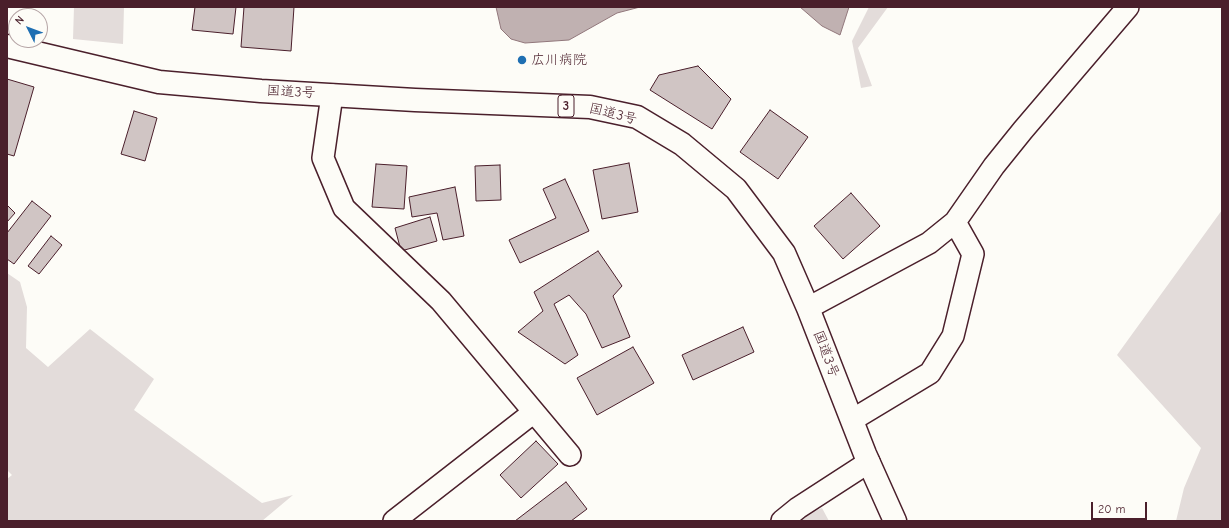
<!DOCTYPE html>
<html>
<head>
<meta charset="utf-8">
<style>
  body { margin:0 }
  #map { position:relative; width:1229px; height:528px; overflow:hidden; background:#fdfcf7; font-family:"Comic Neue",sans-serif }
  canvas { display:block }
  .frame { position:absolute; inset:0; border:8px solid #4a1f2b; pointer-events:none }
  .north { position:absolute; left:8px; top:8px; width:40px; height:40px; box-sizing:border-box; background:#fdfcf7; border:1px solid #b5a4a5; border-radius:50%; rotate:312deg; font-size:11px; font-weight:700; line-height:16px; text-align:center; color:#4a1f2b }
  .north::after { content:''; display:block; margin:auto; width:14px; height:18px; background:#1f6fb2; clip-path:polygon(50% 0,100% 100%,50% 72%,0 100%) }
  .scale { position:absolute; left:1091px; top:502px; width:56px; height:18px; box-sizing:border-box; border:2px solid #4a1f2b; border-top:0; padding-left:5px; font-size:12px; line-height:14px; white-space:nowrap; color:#4a1f2b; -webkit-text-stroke:3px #fdfcf7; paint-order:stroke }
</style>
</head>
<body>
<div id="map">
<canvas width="1229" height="528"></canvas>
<div class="frame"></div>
<div class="north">N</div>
<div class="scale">20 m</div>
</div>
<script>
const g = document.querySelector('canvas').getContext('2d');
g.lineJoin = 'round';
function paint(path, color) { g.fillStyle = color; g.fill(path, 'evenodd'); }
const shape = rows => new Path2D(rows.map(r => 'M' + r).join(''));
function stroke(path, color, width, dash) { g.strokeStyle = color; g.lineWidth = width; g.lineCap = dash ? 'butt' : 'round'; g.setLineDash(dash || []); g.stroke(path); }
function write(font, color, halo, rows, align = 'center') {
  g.font = font + ' "Comic Neue","Klee One",sans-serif'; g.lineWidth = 3; g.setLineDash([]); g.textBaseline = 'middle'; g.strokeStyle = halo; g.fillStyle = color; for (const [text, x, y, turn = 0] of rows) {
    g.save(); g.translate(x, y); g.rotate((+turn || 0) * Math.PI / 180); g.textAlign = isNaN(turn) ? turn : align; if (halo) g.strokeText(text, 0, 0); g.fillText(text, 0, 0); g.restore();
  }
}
paint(shape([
  [74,7,124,7,123,44,73,39],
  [869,7,888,7,858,48,872,86,861,88,852,41],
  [1222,210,1222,521,1176,521,1184,488,1201,448,1117,355],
  [7,273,20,282,27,307,26,348,48,367,90,329,154,379,134,410,262,503,293,495,262,521,7,521,7,479,12,475,7,470],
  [822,508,829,521,793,521,797,518]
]), '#e3dcda');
const water = shape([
  [496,7,640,7,617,13,569,40,525,43,511,39,501,29,496,7],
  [800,7,849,7,840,35,822,26,800,7]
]);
paint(water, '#c0b1b1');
stroke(water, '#91777b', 1);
const building = shape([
  [195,7,236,7,233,34,192,30,195,7],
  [244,7,294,7,291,51,241,47,244,7],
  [698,66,731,99,712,129,650,90,659,75,698,66],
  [7,79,34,87,14,156,7,154,7,79],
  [770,110,808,137,778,179,740,152,770,110],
  [134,111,157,118,145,161,121,154,134,111],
  [629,163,638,212,602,219,593,170,629,163],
  [376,164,407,166,404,209,372,207,376,164],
  [500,165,501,200,476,201,475,166,500,165],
  [565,179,589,231,520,263,509,240,556,218,543,189,565,179],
  [455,187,464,236,443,240,437,213,412,217,409,197,455,187],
  [851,193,880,226,843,259,814,226,851,193],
  [32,201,51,216,14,264,7,259,7,233,32,201],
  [7,205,15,213,7,222,7,205],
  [430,217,437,241,401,251,395,228,430,217],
  [51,236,62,245,39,274,28,266,51,236],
  [598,251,622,286,613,296,630,337,602,348,586,314,569,295,554,304,578,355,565,364,518,332,543,311,534,292,598,251],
  [743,327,754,352,693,380,682,355,743,327],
  [633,347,654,383,597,415,577,378,633,347],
  [536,441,558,464,521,498,500,475,536,441],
  [566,482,587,509,571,521,515,521,566,482]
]);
paint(building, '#d0c5c4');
stroke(building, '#4a1f2b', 1);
const street = shape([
  [332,95,323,158,344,208,441,301,570,455],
  [808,308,929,243,955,222,994,166,1023,130,1128,7],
  [852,420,930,373,953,336,973,254,955,222],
  [394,521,534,412],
  [782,521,798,508,869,462]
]);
const highway = shape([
  [7,46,159,82,261,91,415,100,590,107,637,117,682,144,736,189,784,253,808,308,865,454,895,521]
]);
stroke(street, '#4a1f2b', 24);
stroke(highway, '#4a1f2b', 25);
stroke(street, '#fdfcf7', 21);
stroke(highway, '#fdfcf7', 22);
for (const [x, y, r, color] of [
  [522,60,5,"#1f6fb2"]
]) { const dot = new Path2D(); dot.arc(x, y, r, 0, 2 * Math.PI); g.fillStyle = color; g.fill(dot); stroke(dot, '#fdfcf7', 1.5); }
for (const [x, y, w] of [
  [566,106,16]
]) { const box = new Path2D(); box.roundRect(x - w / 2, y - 11, w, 22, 3); g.fillStyle = '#fdfcf7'; g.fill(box); stroke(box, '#4a1f2b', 1); }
write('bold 13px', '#4a1f2b', null, [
  ["3",566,106]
]);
write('14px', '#4a1f2b', '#fdfcf7', [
  ["広川病院",531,60]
], 'left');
write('14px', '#4a1f2b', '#fdfcf7', [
  ["国道3号",291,92,3],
  ["国道3号",613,114,14],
  ["国道3号",826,354,69]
]);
</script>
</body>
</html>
